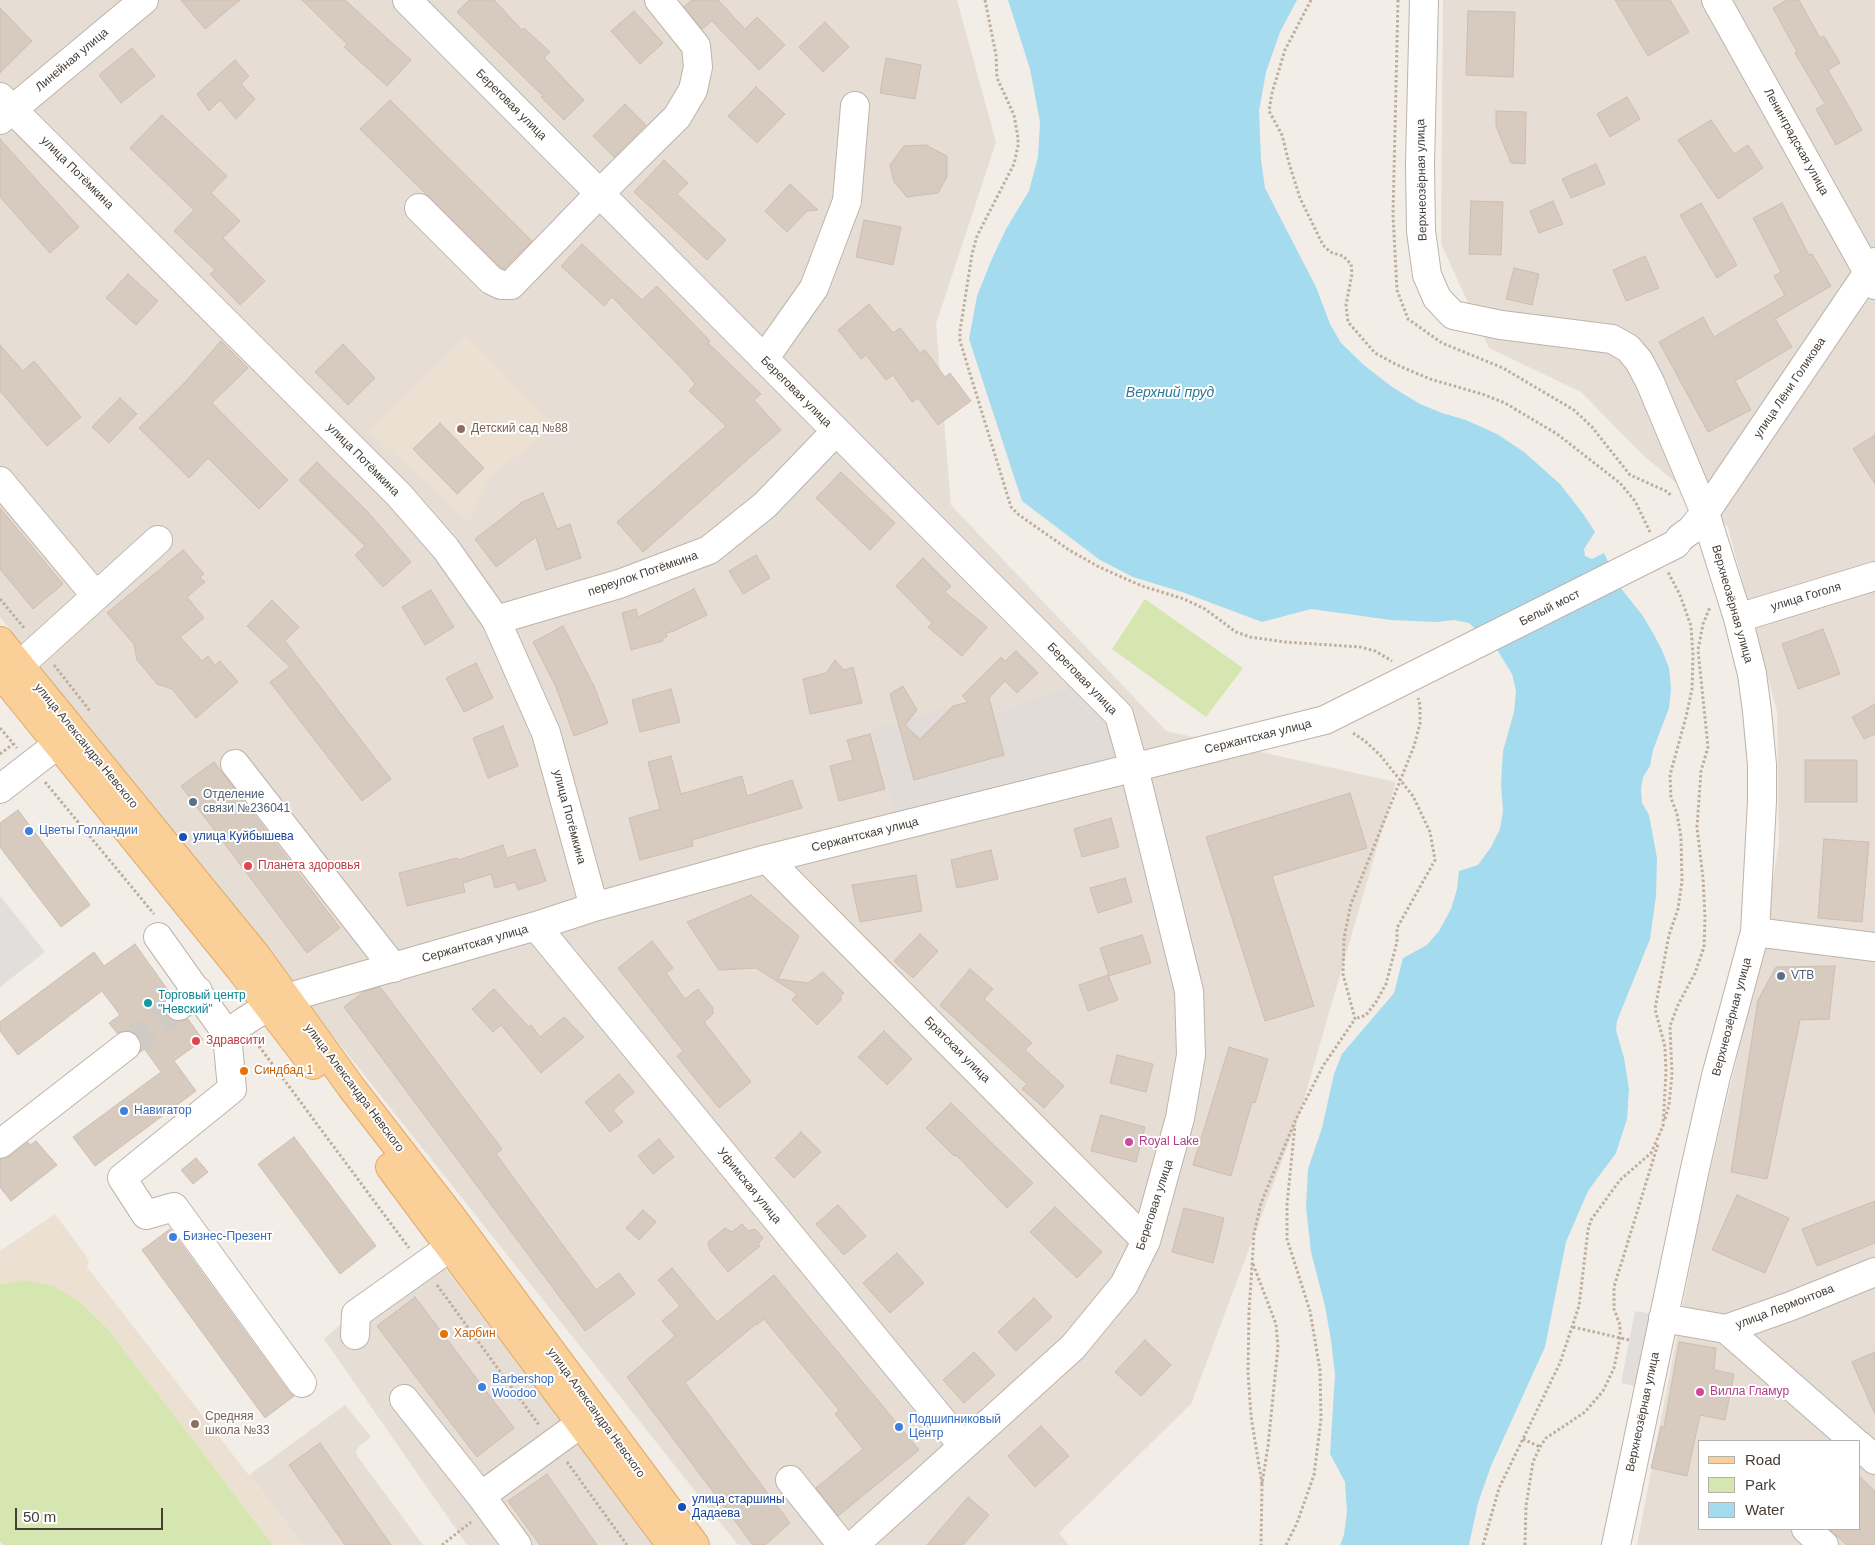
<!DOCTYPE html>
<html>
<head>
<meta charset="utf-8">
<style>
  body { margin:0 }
  #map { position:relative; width:1875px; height:1545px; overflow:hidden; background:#f3ede7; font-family:Arial,sans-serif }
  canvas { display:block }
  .legend { position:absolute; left:1698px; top:1440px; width:162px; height:90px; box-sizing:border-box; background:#fff; border:1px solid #b5b1af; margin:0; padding:6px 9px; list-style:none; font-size:15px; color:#453d36 }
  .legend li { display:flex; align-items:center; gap:10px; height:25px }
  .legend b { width:25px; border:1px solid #b5b1af }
  .scale { position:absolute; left:15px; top:1508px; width:148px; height:22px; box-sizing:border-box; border:2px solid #453d36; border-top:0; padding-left:6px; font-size:15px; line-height:18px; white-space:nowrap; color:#453d36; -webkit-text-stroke:4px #fff; paint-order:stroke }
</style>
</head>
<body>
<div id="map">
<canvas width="1875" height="1545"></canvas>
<ul class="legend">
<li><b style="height:6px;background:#fad098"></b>Road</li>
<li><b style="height:14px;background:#d6e6b1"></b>Park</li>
<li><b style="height:14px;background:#a5dbee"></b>Water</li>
</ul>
<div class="scale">50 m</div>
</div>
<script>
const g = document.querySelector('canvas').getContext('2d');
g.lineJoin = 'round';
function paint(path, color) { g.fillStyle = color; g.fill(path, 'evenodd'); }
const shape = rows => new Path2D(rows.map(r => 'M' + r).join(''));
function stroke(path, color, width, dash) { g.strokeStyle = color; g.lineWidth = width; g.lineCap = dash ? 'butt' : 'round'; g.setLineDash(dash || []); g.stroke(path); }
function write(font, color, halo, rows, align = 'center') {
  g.font = font + ' Arial,sans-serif'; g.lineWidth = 4; g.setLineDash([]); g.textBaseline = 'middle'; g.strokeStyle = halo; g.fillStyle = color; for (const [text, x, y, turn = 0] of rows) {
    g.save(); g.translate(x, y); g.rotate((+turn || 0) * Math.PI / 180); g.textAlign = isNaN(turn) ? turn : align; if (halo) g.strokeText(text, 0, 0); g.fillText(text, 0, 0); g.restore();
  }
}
paint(shape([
  [0,0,957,0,996,142,936,324,951,505,1166,731,1396,782,1300,1113,1191,1404,1059,1533,1069,1545,738,1545,0,617],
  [1443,0,1875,0,1875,1545,1637,1545,1702,1205,1760,960,1779,842,1777,712,1728,527,1643,455,1581,392,1489,348,1441,244],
  [1699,1441,1859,1441,1859,1529,1699,1529],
  [428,1246,623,1501,655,1545,467,1545,324,1339],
  [345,1405,371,1437,359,1446,356,1452,358,1457,423,1545,303,1545,249,1475]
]), '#e6ded5');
paint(shape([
  [1075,684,1110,718,1117,764,897,817,871,730,948,707,954,726,993,715]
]), '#e2dcd8');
paint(shape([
  [466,336,554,426,488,479,469,522,369,431],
  [55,1214,89,1260,87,1267,303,1545,273,1545,108,1329,81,1303,21,1280,0,1284,0,1251]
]), '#ebe0d1');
paint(shape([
  [1145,599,1243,668,1206,717,1112,649],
  [21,1280,54,1286,81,1303,108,1329,273,1545,3,1545,0,1541,0,1284]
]), '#d6e6b1');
paint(shape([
  [0,896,45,952,0,987],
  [1635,1311,1653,1314,1639,1387,1621,1383]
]), '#e1dedb');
paint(shape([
  [1008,0,1297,0,1280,32,1266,72,1259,111,1261,159,1265,188,1316,287,1330,324,1341,343,1365,366,1392,387,1420,404,1442,413,1466,420,1497,434,1524,452,1560,484,1584,515,1595,532,1584,549,1585,556,1592,559,1604,553,1620,587,1643,616,1653,633,1662,650,1669,668,1671,689,1669,708,1653,750,1650,766,1643,777,1641,789,1642,803,1649,815,1657,858,1656,896,1650,939,1617,1021,1616,1030,1624,1058,1629,1089,1627,1119,1616,1153,1588,1191,1566,1242,1545,1347,1491,1466,1478,1503,1469,1545,1340,1545,1344,1535,1347,1511,1345,1482,1330,1454,1335,1375,1331,1340,1325,1306,1311,1252,1306,1207,1308,1169,1322,1128,1334,1074,1342,1054,1394,993,1403,958,1427,945,1439,931,1451,909,1457,889,1459,871,1478,865,1491,847,1500,829,1503,811,1501,784,1503,751,1514,712,1516,691,1512,674,1496,648,1469,623,1454,620,1436,622,1391,620,1311,609,1262,622,1182,592,1133,577,1100,560,1022,501,969,339,977,296,991,261,1006,229,1029,191,1038,157,1040,122,1030,69]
]), '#a5dbee');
const building = shape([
  [181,0,240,0,205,29,181,0],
  [302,0,345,0,411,60,387,86,344,47,347,44,302,0],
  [469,0,494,0,522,30,524,28,550,52,544,58,584,100,564,120,541,97,543,96,457,12,469,0],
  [692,0,718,0,745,29,757,17,785,45,759,70,712,21,702,29,684,7,692,0],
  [1615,0,1670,0,1689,32,1648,56,1615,0],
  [1787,0,1799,0,1820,38,1824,36,1840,63,1828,70,1862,130,1836,145,1816,109,1825,104,1795,53,1797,52,1773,8,1787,0],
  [0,8,32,41,0,73,0,8],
  [634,11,663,43,640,64,611,31,634,11],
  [1468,11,1515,12,1513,77,1466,75,1468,11],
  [825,22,849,47,823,72,799,47,825,22],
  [132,48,155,76,121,103,99,75,132,48],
  [886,58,921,65,915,99,880,93,886,58],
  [235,60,249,76,241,84,255,99,236,119,220,100,209,111,197,94,235,60],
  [756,87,785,114,757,143,728,116,756,87],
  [1627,97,1640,119,1610,137,1597,114,1627,97],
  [390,100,532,241,504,269,500,267,360,129,390,100],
  [625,104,646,125,614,157,593,136,625,104],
  [1496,111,1526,112,1525,164,1511,163,1496,126,1496,111],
  [162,115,227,176,211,193,240,221,223,238,265,281,240,305,210,274,215,270,174,231,194,210,130,148,162,115],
  [1711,120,1734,154,1748,145,1763,168,1718,199,1678,140,1711,120],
  [0,139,79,227,50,253,0,197,0,139],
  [926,145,947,156,947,177,938,193,907,197,894,182,890,165,904,146,926,145],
  [664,160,688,183,677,194,726,240,707,260,634,192,664,160],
  [1596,164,1605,184,1571,198,1562,179,1596,164],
  [790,184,818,210,807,211,787,232,765,211,790,184],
  [1471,201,1503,202,1501,255,1469,254,1471,201],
  [1553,201,1563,224,1539,233,1530,211,1553,201],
  [1701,203,1737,265,1717,278,1680,215,1701,203],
  [1782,203,1809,255,1812,254,1831,286,1775,319,1792,347,1735,381,1751,410,1708,432,1659,342,1703,317,1714,337,1785,295,1774,276,1781,272,1753,218,1782,203],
  [864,220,901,227,893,265,856,257,864,220],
  [582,244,642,300,657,286,710,341,708,343,761,394,754,400,781,430,643,552,617,522,726,426,689,391,695,384,688,375,612,297,604,306,561,266,582,244],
  [1645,256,1659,288,1626,301,1613,270,1645,256],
  [1514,268,1539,274,1532,305,1506,299,1514,268],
  [128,274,158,301,136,325,106,298,128,274],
  [869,304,893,333,900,328,920,353,925,350,945,377,950,373,971,401,938,425,918,398,912,402,893,375,886,380,866,355,861,359,838,330,869,304],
  [221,341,248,368,212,403,288,480,259,509,208,458,189,478,139,428,187,380,221,341],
  [343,344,375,378,348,405,315,372,343,344],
  [0,345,23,371,34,361,81,417,47,446,0,391,0,345],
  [120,398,137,414,109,443,92,427,120,398],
  [440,423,484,468,457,494,413,449,440,423],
  [1875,435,1875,484,1853,449,1875,435],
  [317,462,367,511,411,562,383,587,355,555,365,546,299,480,317,462],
  [841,472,895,523,870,550,816,498,841,472],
  [543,493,557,529,570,524,581,558,546,570,536,537,496,567,475,539,520,504,520,503,543,493],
  [0,508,63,584,33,609,0,569,0,508],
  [183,550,204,574,200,577,205,582,187,597,204,618,180,637,202,661,208,656,215,665,220,661,238,682,196,718,172,689,157,684,137,660,134,644,107,613,183,550],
  [756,555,770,578,743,594,729,571,756,555],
  [923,558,951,586,945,592,987,627,962,656,928,627,932,623,896,586,923,558],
  [694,589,707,615,674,631,666,633,667,637,662,638,663,641,631,650,622,613,636,609,638,617,694,589],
  [431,590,454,627,425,645,402,607,431,590],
  [272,600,299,627,285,641,391,779,362,801,270,682,290,667,247,626,272,600],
  [563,626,594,686,608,723,574,736,556,687,533,642,563,626],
  [1823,629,1840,674,1798,689,1782,644,1823,629],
  [1016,651,1038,673,1017,693,1005,681,989,698,1004,755,914,780,890,694,903,686,917,710,905,725,920,739,953,706,968,702,962,696,1001,657,1005,661,1016,651],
  [835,660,844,670,853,667,862,703,810,714,803,679,826,673,835,660],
  [476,663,493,698,464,712,446,678,476,663],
  [671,689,680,722,640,732,632,700,671,689],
  [1875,704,1875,734,1864,739,1852,717,1875,704],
  [503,726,518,766,488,778,473,738,503,726],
  [870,734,885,789,839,801,830,766,853,760,847,740,870,734],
  [671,756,681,794,742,776,747,796,792,780,802,808,692,840,693,846,640,860,629,818,660,809,648,762,671,756],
  [1805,760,1857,760,1857,802,1805,802,1805,760],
  [214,762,340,928,307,953,181,786,214,762],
  [1350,793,1367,848,1272,876,1314,1006,1265,1021,1206,837,1350,793],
  [18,810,90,905,61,927,0,847,0,823,18,810],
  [1111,818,1119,847,1082,857,1074,829,1111,818],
  [1824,839,1869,842,1862,922,1818,918,1824,839],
  [503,845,507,858,535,849,546,881,518,890,515,882,495,888,491,874,463,883,465,892,407,906,399,873,457,858,458,860,503,845],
  [991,850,998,879,957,888,951,860,991,850],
  [916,875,922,911,860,922,852,885,916,875],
  [1125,878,1132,902,1098,913,1090,888,1125,878],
  [751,895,799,936,778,979,808,983,823,972,844,993,840,997,842,999,817,1025,792,1000,797,994,756,968,719,970,687,922,751,895],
  [920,934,938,951,913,978,894,961,920,934],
  [1142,935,1151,963,1109,976,1100,948,1142,935],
  [652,941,673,968,666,973,685,999,698,989,713,1008,713,1014,704,1022,751,1082,719,1108,677,1056,683,1051,618,968,652,941],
  [135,944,170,993,164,1001,164,1009,166,1015,174,1021,182,1021,188,1019,203,1040,174,1061,196,1091,95,1166,73,1137,161,1072,143,1047,141,1049,141,1043,139,1037,131,1031,123,1031,117,1033,109,1023,120,1015,102,991,18,1055,0,1031,0,1022,94,952,104,966,135,944],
  [1835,966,1829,1019,1800,1020,1767,1179,1731,1172,1758,1000,1776,967,1835,966],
  [970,969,993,989,984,999,1032,1043,1025,1050,1064,1086,1044,1108,1022,1089,1027,1084,940,1005,970,969],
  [1108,975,1118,1000,1088,1011,1079,985,1108,975],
  [380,987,502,1149,496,1154,596,1290,619,1273,635,1294,585,1331,344,1007,363,992,380,987],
  [494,989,529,1027,531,1025,540,1037,564,1017,584,1037,541,1073,501,1025,493,1032,472,1009,494,989],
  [884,1031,912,1059,887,1085,858,1057,884,1031],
  [1229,1047,1268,1059,1255,1103,1252,1102,1231,1176,1193,1165,1229,1047],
  [1117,1055,1153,1064,1146,1092,1110,1083,1117,1055],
  [619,1074,634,1092,613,1110,623,1122,610,1132,585,1102,619,1074],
  [951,1103,1033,1183,1007,1208,956,1155,954,1156,926,1128,951,1103],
  [1101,1115,1145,1127,1136,1162,1091,1151,1101,1115],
  [801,1132,821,1152,794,1178,775,1158,801,1132],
  [294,1137,376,1246,340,1274,258,1164,294,1137],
  [659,1139,674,1157,653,1174,638,1156,659,1139],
  [36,1141,57,1165,11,1201,0,1187,0,1159,10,1156,28,1142,30,1145,36,1141],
  [196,1158,208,1172,193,1184,181,1170,196,1158],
  [1737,1195,1789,1218,1765,1273,1712,1250,1737,1195],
  [1875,1201,1875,1243,1817,1266,1802,1229,1875,1201],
  [838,1205,866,1236,844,1255,816,1224,838,1205],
  [1055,1207,1102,1252,1077,1278,1030,1232,1055,1207],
  [1184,1208,1224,1218,1213,1263,1172,1252,1184,1208],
  [643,1210,656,1222,639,1240,626,1228,643,1210],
  [742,1224,748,1231,755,1229,763,1238,758,1244,760,1246,728,1272,710,1250,708,1242,725,1228,732,1232,742,1224],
  [170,1229,289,1392,294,1396,265,1418,142,1250,170,1229],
  [897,1253,924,1283,890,1313,863,1283,897,1253],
  [672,1268,717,1322,774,1275,919,1450,838,1516,816,1488,863,1449,835,1414,839,1410,764,1319,757,1325,756,1324,685,1383,790,1523,765,1545,753,1545,627,1377,675,1336,662,1321,680,1306,658,1280,672,1268],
  [415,1297,514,1428,477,1457,377,1326,415,1297],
  [1034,1298,1052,1317,1016,1351,998,1332,1034,1298],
  [1145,1340,1171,1365,1141,1396,1115,1372,1145,1340],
  [1679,1342,1716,1348,1714,1370,1734,1374,1725,1420,1700,1415,1687,1476,1651,1468,1661,1426,1664,1427,1679,1342],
  [974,1352,995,1375,964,1403,943,1380,974,1352],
  [1875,1352,1875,1414,1852,1362,1875,1352],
  [1041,1426,1069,1456,1035,1487,1008,1456,1041,1426],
  [320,1443,391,1545,345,1545,289,1465,320,1443],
  [547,1474,597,1545,540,1545,508,1501,547,1474],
  [1859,1476,1875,1491,1875,1545,1847,1545,1829,1529,1859,1529,1859,1476],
  [968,1497,989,1515,963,1545,927,1545,968,1497]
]);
paint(building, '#d7cabf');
stroke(building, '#cebeb0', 1);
stroke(shape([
  [126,1046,179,1006]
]), '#d0cac4', 28, [28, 14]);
const minor = shape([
  [407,0,1119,715,1134,768,1189,991,1191,1055,1180,1118,1146,1241,1124,1285,1073,1347,854,1545],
  [1424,0,1420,164,1421,231,1427,275,1437,298,1453,315,1501,325,1612,339,1628,348,1639,361,1650,382,1705,513,1738,618,1752,674,1757,711,1762,765,1762,801,1755,932,1716,1076,1694,1173,1616,1545],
  [1716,0,1875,285],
  [0,97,399,495,446,549,496,620,546,733,594,907],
  [0,120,144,0],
  [419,208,491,280,501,285,511,285,599,194,677,117,693,90,698,67,696,46,659,0],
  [764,359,814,288,847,201,855,106],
  [0,481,96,596],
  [1738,618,1875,576],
  [496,620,619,584,709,550,765,505,836,431],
  [20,665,158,540],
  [235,764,394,968],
  [0,789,58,744],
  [767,859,1146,1241],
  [536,926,963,1446],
  [1755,932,1875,947],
  [158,937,227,1034,232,1089,122,1178,146,1215,174,1207,302,1383],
  [179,1006,198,991],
  [227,1034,242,1023,267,1007,286,998,536,926,594,907,767,859,1325,720,1676,544,1680,538,1691,530,1705,513,1875,262],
  [0,1144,126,1046],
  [1663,1318,1726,1329,1791,1306,1875,1272],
  [1726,1329,1854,1441],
  [355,1335,356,1314,450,1247],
  [404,1399,481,1496,517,1545],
  [1859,1445,1875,1460],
  [790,1480,842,1545],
  [481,1496,580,1424],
  [1806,1529,1824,1545]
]);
const major = shape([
  [0,641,256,955,351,1087,451,1216,695,1545],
  [0,673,239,968,313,1065],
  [390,1167,671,1545]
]);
stroke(minor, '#beb3aa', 30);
stroke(major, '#dfaa68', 30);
stroke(shape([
  [985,0,996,55,997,78,1014,115,1018,138,1018,146,1014,164,977,236,972,254,960,331,960,341,1011,507,1019,515,1069,550,1099,567,1142,586,1184,599,1205,609,1236,632,1250,637,1285,642,1360,647,1375,651,1392,661],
  [1311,0,1285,50,1272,93,1269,111,1282,135,1289,163,1300,198,1323,245,1330,252,1343,256,1351,264,1352,274,1346,305,1348,322,1375,353,1397,365,1430,379,1482,394,1505,403,1557,434,1620,483,1635,501,1650,532],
  [1398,0,1393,215,1397,290,1408,319,1442,343,1503,368,1574,410,1592,427,1630,475,1666,491,1672,496],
  [0,599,25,629],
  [54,665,90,711],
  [0,728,17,748],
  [1353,733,1365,741,1380,755,1413,796,1430,832,1435,860,1397,928,1397,942,1386,984,1376,1002,1366,1015,1355,1019],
  [0,754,13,744],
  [45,782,154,914],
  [256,1042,409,1248],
  [1665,1119,1669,1105,1672,1075,1670,1026,1678,1005,1695,973,1704,947,1705,917,1703,878,1697,827,1701,771,1708,747,1698,650,1703,624,1710,607],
  [1253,1264,1276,1324,1278,1347,1268,1446,1262,1484,1261,1545],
  [437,1285,539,1425],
  [1573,1327,1629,1340],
  [1523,1439,1540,1447],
  [567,1462,627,1545],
  [1262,1484,1251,1416,1248,1373,1249,1312,1254,1234,1261,1203,1296,1119,1323,1066,1355,1019,1343,974,1344,938,1351,904,1414,746,1420,724,1420,705,1418,698],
  [442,1545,471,1522],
  [1286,1545,1297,1523,1314,1475,1321,1419,1320,1370,1310,1311,1287,1239,1287,1204,1295,1125],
  [1483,1545,1499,1488,1560,1363,1579,1306,1588,1230,1591,1220,1620,1180,1651,1153,1663,1126,1666,1072,1665,1047,1655,1009,1669,935,1678,909,1682,881,1681,837,1677,814,1671,798,1670,775,1686,717,1692,689,1693,655,1691,626,1680,595,1668,572],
  [1525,1545,1526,1506,1533,1462,1540,1447,1546,1438,1585,1412,1603,1391,1614,1368,1620,1338,1620,1325,1614,1309,1614,1287,1658,1144]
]), '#bfad9b', 3, [2.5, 2.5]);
stroke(minor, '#fff', 28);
stroke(major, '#fad098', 28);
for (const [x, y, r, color] of [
  [461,429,5,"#8d6e63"],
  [193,802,5,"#5c6f8a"],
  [29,831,5,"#3f7fe0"],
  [183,837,5,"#1a4fb4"],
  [248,866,5,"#e0444e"],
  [1781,976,5,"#5c6f8a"],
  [148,1003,5,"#0f9aa8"],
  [196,1041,5,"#e0444e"],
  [244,1071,5,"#e8710a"],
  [124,1111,5,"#3f7fe0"],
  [1129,1142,5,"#d1479c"],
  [173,1237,5,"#3f7fe0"],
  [444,1334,5,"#e8710a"],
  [482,1387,5,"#3f7fe0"],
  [1700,1392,5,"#d1479c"],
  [195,1424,5,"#8d6e63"],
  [899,1427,5,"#3f7fe0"],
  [682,1507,5,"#1a4fb4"]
]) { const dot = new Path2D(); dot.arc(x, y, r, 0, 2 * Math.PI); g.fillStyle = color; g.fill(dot); stroke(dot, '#fff', 2); }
write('12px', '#453d36', '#fff', [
  ["Линейная улица",72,60,-40],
  ["Береговая улица",511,105,45],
  ["Ленинградская улица",1796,142,61],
  ["улица Потёмкина",77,173,45],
  ["Верхнеозёрная улица",1422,180,-91],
  ["улица Лёни Голикова",1790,388,-56],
  ["Береговая улица",796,392,45],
  ["улица Потёмкина",363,460,45],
  ["переулок Потёмкина",643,574,-19],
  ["улица Гоголя",1806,597,-17],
  ["Верхнеозёрная улица",1732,604,74],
  ["Белый мост",1550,608,-27],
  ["Береговая улица",1082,679,46],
  ["Сержантская улица",1258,737,-14],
  ["улица Александра Невского",86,746,51],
  ["улица Потёмкина",569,817,75],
  ["Сержантская улица",865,835,-14],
  ["Сержантская улица",475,944,-16],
  ["Верхнеозёрная улица",1732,1017,-75],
  ["Братская улица",957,1050,45],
  ["улица Александра Невского",354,1088,53],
  ["Уфимская улица",749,1186,51],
  ["Береговая улица",1155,1205,-72],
  ["улица Лермонтова",1785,1307,-21],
  ["Верхнеозёрная улица",1643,1412,-78],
  ["улица Александра Невского",596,1413,54]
]);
write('12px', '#785e54', '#fff', [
  ["Детский сад №88",471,429],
  ["Средняя",205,1417],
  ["школа №33",205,1431]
], 'left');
write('12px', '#4e5e75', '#fff', [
  ["Отделение",203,795],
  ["связи №236041",203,809],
  ["VTB",1791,976]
], 'left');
write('12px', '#366cbe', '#fff', [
  ["Цветы Голландии",39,831],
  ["Навигатор",134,1111],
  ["Бизнес-Презент",183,1237],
  ["Barbershop",492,1380],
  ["Woodoo",492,1394],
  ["Подшипниковый",909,1420],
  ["Центр",909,1434]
], 'left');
write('12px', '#164399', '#fff', [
  ["улица Куйбышева",193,837],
  ["улица старшины",692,1500],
  ["Дадаева",692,1514]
], 'left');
write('12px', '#be3a42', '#fff', [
  ["Планета здоровья",258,866],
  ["Здравсити",206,1041]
], 'left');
write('12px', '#0d838f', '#fff', [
  ["Торговый центр",158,996],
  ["\"Невский\"",158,1010]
], 'left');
write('12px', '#c56008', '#fff', [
  ["Синдбад 1",254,1071],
  ["Харбин",454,1334]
], 'left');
write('12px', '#b23c85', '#fff', [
  ["Royal Lake",1139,1142],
  ["Вилла Гламур",1710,1392]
], 'left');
write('italic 14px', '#2e7a96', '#fff', [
  ["Верхний пруд",1170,393]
]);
</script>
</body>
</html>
